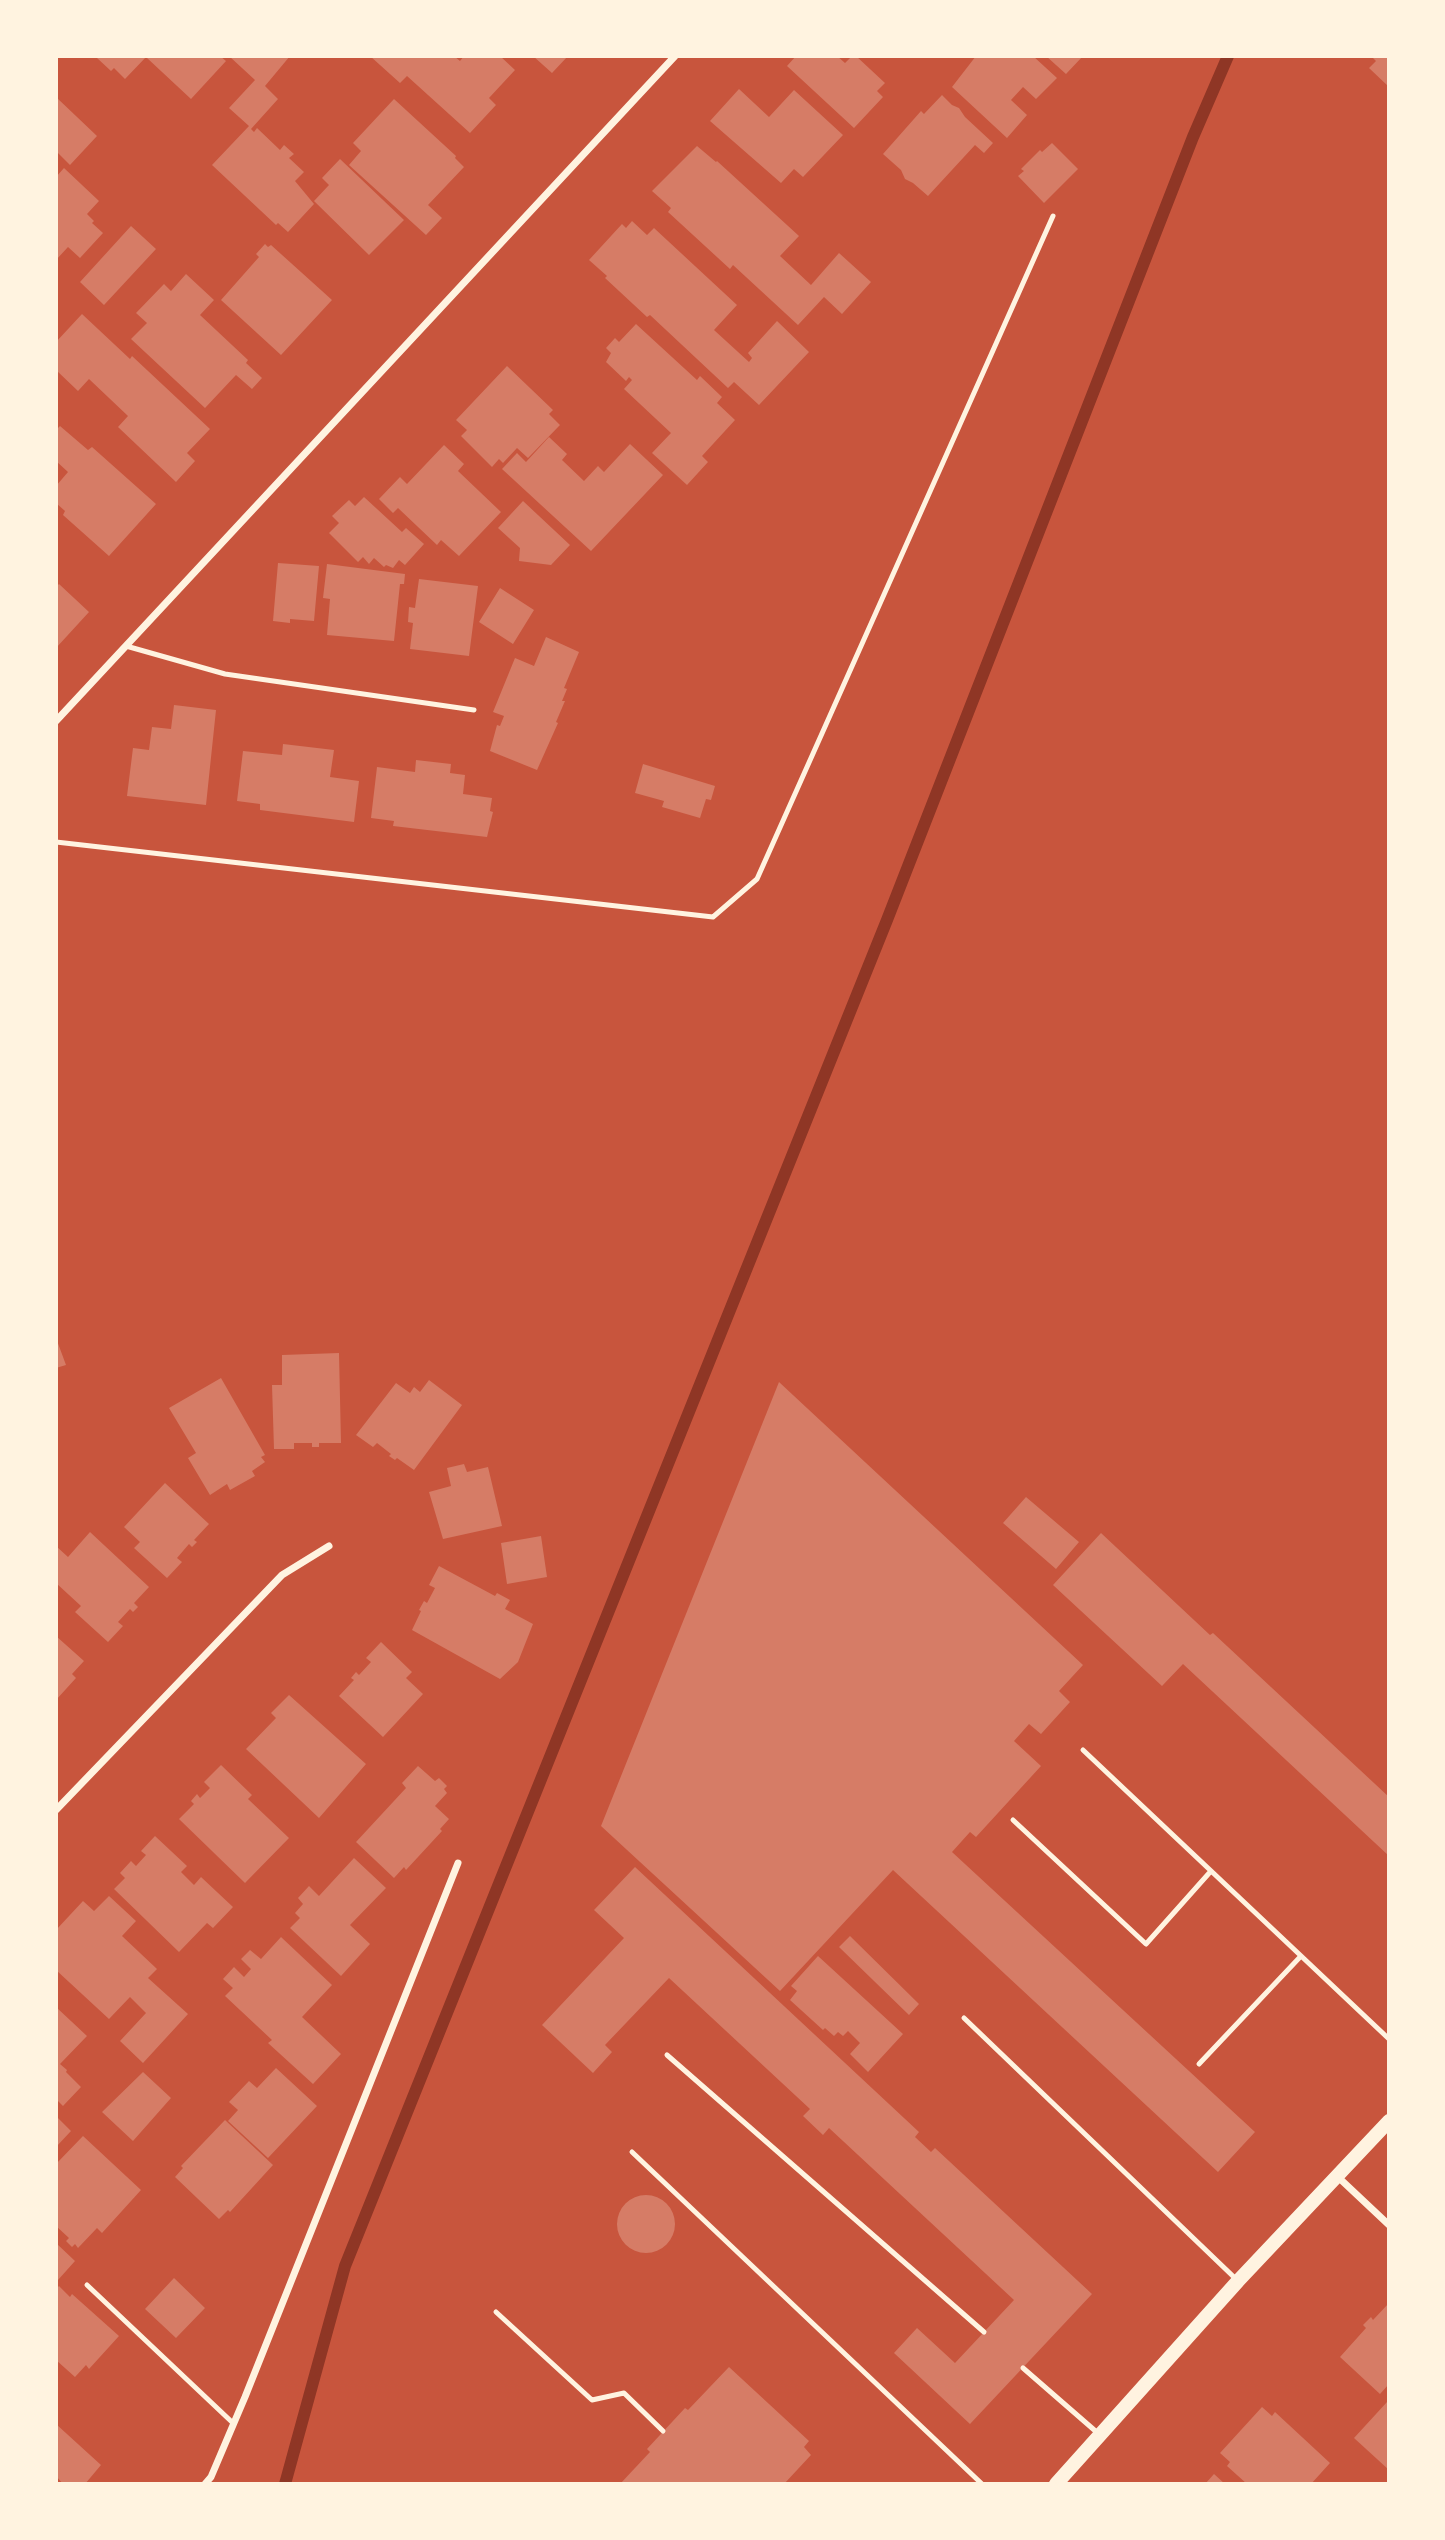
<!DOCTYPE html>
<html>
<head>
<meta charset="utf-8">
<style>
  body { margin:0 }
  #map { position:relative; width:1445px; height:2540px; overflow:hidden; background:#c8553d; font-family:"Playfair Display",serif }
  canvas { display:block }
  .frame { position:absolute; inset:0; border:58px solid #fff3e0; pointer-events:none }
</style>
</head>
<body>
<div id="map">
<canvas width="1445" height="2540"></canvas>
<div class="frame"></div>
</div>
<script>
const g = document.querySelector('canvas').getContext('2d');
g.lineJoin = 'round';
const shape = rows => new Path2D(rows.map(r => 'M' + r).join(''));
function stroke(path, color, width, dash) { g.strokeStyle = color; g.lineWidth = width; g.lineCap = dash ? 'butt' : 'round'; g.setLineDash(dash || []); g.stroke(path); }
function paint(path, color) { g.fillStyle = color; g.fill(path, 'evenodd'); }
stroke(shape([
  [285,2484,345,2266,887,920,1193,137,1228,56]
]), '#8f3625', 12);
paint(shape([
  [98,56,147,56,125,79,114,68,111,71,97,58],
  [148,56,220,56,226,61,191,99,147,58],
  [229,56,290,56,265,86,278,99,251,129,254,132,257,128,280,150,284,145,294,154,289,158,304,172,295,181,314,204,288,232,278,223,276,225,212,165,249,126,229,108,255,80],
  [370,56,454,56,460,61,464,56,500,56,515,70,489,98,496,105,470,133,407,76,400,83],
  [533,56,568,56,552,73],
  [796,56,837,56,845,63,852,56,856,56,885,83,877,91,883,97,854,128,787,66],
  [976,56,1033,56,1057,78,1036,99,1023,87,1011,100,1027,115,1007,138,952,87],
  [1046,56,1083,56,1066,74],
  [1371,56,1389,56,1389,87,1369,68,1376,61],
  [739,89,769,117,794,90,843,135,803,177,794,169,781,183,710,121],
  [942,95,952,105,959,108,965,117,993,143,984,153,975,145,928,196,913,183,905,179,901,170,883,154,921,111,924,114],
  [56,97,97,136,70,165,56,151],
  [394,99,456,156,455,158,464,167,428,205,442,218,426,235,349,165,361,151,353,143],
  [1052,143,1078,169,1044,203,1018,176,1024,171,1021,169,1040,150,1042,152],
  [697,146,716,162,717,161,799,236,780,256,811,285,839,253,871,282,842,314,824,297,798,325,733,265,730,269,668,212,671,208,652,191],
  [340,159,404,220,369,255,314,201,329,185,322,178],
  [64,168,99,201,87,214,94,221,92,223,103,233,80,258,68,247,56,260,56,177],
  [632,221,647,235,654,228,737,305,714,330,749,362,752,358,748,353,777,321,809,352,759,405,734,382,728,388,650,315,647,317,605,278,607,276,589,260,622,224,626,228],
  [131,226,156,249,104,305,80,282],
  [265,244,268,247,271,245,332,300,281,355,221,300,259,257,256,254],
  [186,274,214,300,200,315,248,360,246,363,262,378,252,389,236,375,205,408,131,339,147,323,136,313,164,284,171,291],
  [82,314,130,359,132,356,210,429,187,453,195,461,176,482,118,427,128,416,89,379,78,391,56,370,56,342],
  [636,324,697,380,700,376,722,397,717,403,735,420,702,456,708,462,687,485,652,453,671,433,624,389,632,380,629,377,626,381,606,362,611,353,606,348,615,338,619,342],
  [507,366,553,410,549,414,560,425,528,458,517,448,503,463,499,459,492,467,461,436,467,430,456,420],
  [60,426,88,450,92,447,156,504,109,556,63,515,65,511,56,503,56,486,68,472,56,461,56,430],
  [549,437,567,454,562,460,584,481,598,466,604,472,630,444,663,475,591,551,502,469,517,453,526,462],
  [444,445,464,464,458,471,501,512,459,556,441,540,437,545,398,508,393,513,379,499,400,477,407,484],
  [364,497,402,532,406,528,424,544,405,565,399,560,393,568,386,565,384,567,374,558,369,564,363,557,358,562,329,533,339,523,332,516,349,500,355,506],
  [523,501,570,545,551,565,519,561,520,548,498,528],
  [278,563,319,566,314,621,290,619,290,623,273,621],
  [327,564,405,574,404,584,400,584,394,641,327,635,330,599,323,598],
  [419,579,478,586,469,656,410,649,413,623,408,622,409,607,415,608],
  [59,584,89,612,56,648,56,587],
  [500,588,534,610,513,644,479,622],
  [546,637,579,652,564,688,567,689,562,701,565,701,556,722,558,723,537,770,490,751,497,725,500,726,504,716,493,712,515,658,534,666],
  [174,705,216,710,206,805,127,796,133,748,149,750,152,727,171,729],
  [283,744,334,750,330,777,359,781,354,822,260,810,260,804,237,801,243,751,282,755],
  [416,760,451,764,450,773,465,775,463,794,492,798,490,811,493,812,487,837,393,826,394,821,371,818,377,767,415,772],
  [643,764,715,786,711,800,706,799,700,818,662,807,664,801,635,793],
  [56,1338,66,1365,56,1368],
  [339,1353,341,1443,319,1443,319,1447,312,1447,312,1443,294,1443,294,1449,274,1449,272,1385,282,1385,282,1355],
  [221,1378,265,1455,261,1457,265,1462,252,1471,255,1476,230,1490,227,1484,210,1495,188,1458,196,1453,169,1408],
  [429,1380,462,1405,414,1470,397,1458,395,1460,389,1456,391,1454,377,1443,373,1447,356,1435,396,1383,410,1393,414,1387,420,1392],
  [779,1382,1083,1665,1059,1691,1070,1702,1041,1734,1029,1724,1014,1741,1041,1766,976,1837,970,1832,952,1852,1255,2132,1218,2172,893,1870,780,1991,601,1826],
  [464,1464,467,1472,488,1467,502,1526,443,1539,429,1492,451,1486,447,1468],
  [165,1483,209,1524,194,1540,197,1542,192,1547,189,1544,177,1558,182,1562,167,1578,134,1548,140,1542,124,1527],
  [1026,1497,1079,1542,1056,1569,1003,1523],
  [90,1532,149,1587,134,1603,138,1607,133,1612,130,1609,118,1622,123,1626,108,1642,75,1612,81,1606,56,1583,56,1546,68,1557],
  [1101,1533,1210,1635,1213,1633,1389,1797,1389,1856,1183,1664,1162,1686,1053,1585],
  [541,1536,547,1577,507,1584,501,1543],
  [439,1566,495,1596,497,1593,510,1600,505,1609,533,1624,518,1662,500,1679,412,1630,421,1611,419,1610,424,1601,427,1603,435,1588,429,1585],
  [56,1636,84,1661,72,1674,76,1678,56,1700],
  [381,1642,412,1672,406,1678,423,1694,383,1737,339,1696,354,1680,351,1678,356,1672,359,1675,371,1662,366,1658],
  [289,1695,366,1764,319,1818,246,1749,276,1718,271,1713],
  [221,1765,252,1795,248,1799,289,1838,245,1883,179,1819,194,1804,191,1801,197,1794,200,1798,210,1788,204,1782],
  [418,1766,435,1781,439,1778,447,1786,444,1789,447,1793,435,1806,449,1819,440,1829,442,1831,406,1870,404,1867,394,1878,356,1842,406,1788,402,1783],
  [155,1836,187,1866,181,1872,194,1885,201,1877,233,1907,213,1928,207,1923,179,1952,114,1889,125,1878,120,1873,131,1861,136,1866,146,1855,141,1851],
  [354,1858,386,1888,350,1925,370,1944,341,1976,290,1928,300,1918,295,1913,303,1904,298,1898,309,1886,319,1896],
  [635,1867,919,2132,915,2137,931,2152,935,2148,1092,2294,970,2424,894,2353,917,2328,955,2363,1014,2300,829,2128,823,2135,803,2116,810,2109,669,1978,605,2045,612,2052,593,2073,542,2025,624,1938,594,1910],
  [109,1896,136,1921,122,1936,157,1969,148,1978,188,2014,143,2063,120,2041,146,2013,130,1997,109,2019,56,1970,56,1930,83,1901,94,1911],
  [850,1936,919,2004,909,2015,839,1947],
  [281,1937,332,1985,302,2017,341,2054,313,2084,268,2043,272,2040,225,1996,233,1988,223,1979,234,1967,244,1977,251,1969,241,1959,250,1950,261,1959],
  [818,1956,903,2034,868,2072,850,2054,860,2043,848,2031,843,2036,838,2032,834,2036,825,2028,823,2030,790,2000,797,1991,791,1986],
  [56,2007,87,2036,60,2064,67,2070,66,2072,81,2087,63,2106,56,2099],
  [276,2068,317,2106,268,2158,228,2121,238,2110,229,2102,249,2081,257,2088],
  [143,2072,171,2098,133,2141,102,2112],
  [56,2116,71,2131,56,2147],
  [225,2120,273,2165,230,2212,228,2210,219,2219,175,2177,183,2168,181,2166],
  [83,2136,141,2190,102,2233,97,2228,78,2248,75,2244,72,2247,66,2241,69,2238,56,2226,56,2164],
  '617 2224a29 29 0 1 1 58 0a29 29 0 1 1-58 0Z',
  [56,2243,75,2261,58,2280,56,2278],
  [174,2278,205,2308,176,2338,145,2309],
  [59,2286,70,2297,72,2294,119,2336,89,2369,86,2365,75,2377,56,2360,56,2289],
  [1389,2303,1389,2384,1380,2394,1340,2357,1366,2328,1363,2325,1371,2317,1373,2320],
  [729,2367,809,2441,804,2447,811,2455,784,2484,620,2484,650,2452,647,2449,685,2408,688,2410],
  [1387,2402,1389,2404,1389,2470,1354,2438],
  [1262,2407,1272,2416,1275,2412,1330,2463,1311,2484,1247,2484,1227,2466,1230,2462,1220,2453],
  [56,2424,101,2465,85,2484,63,2484,56,2476],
  [1214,2474,1225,2484,1205,2484]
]), '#d67c66');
stroke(shape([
  [126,646,225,674,474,710],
  [56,842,713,917,757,879,1053,216],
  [1083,1750,1389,2039],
  [1013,1820,1146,1944,1211,1871],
  [964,2018,1238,2281],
  [667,2055,984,2332],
  [1199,2064,1301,1956],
  [632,2152,982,2484],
  [87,2285,234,2424],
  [496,2312,592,2400,624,2393,663,2431],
  [1023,2368,1100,2435]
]), '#fff3e0', 5);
stroke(shape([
  [56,721,675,56],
  [56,1810,282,1575,329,1546],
  [1338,2177,1389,2225],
  [205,2484,211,2477,245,2397,458,1863]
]), '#fff3e0', 7);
stroke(shape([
  [1056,2484,1238,2281,1389,2121]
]), '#fff3e0', 14);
</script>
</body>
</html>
